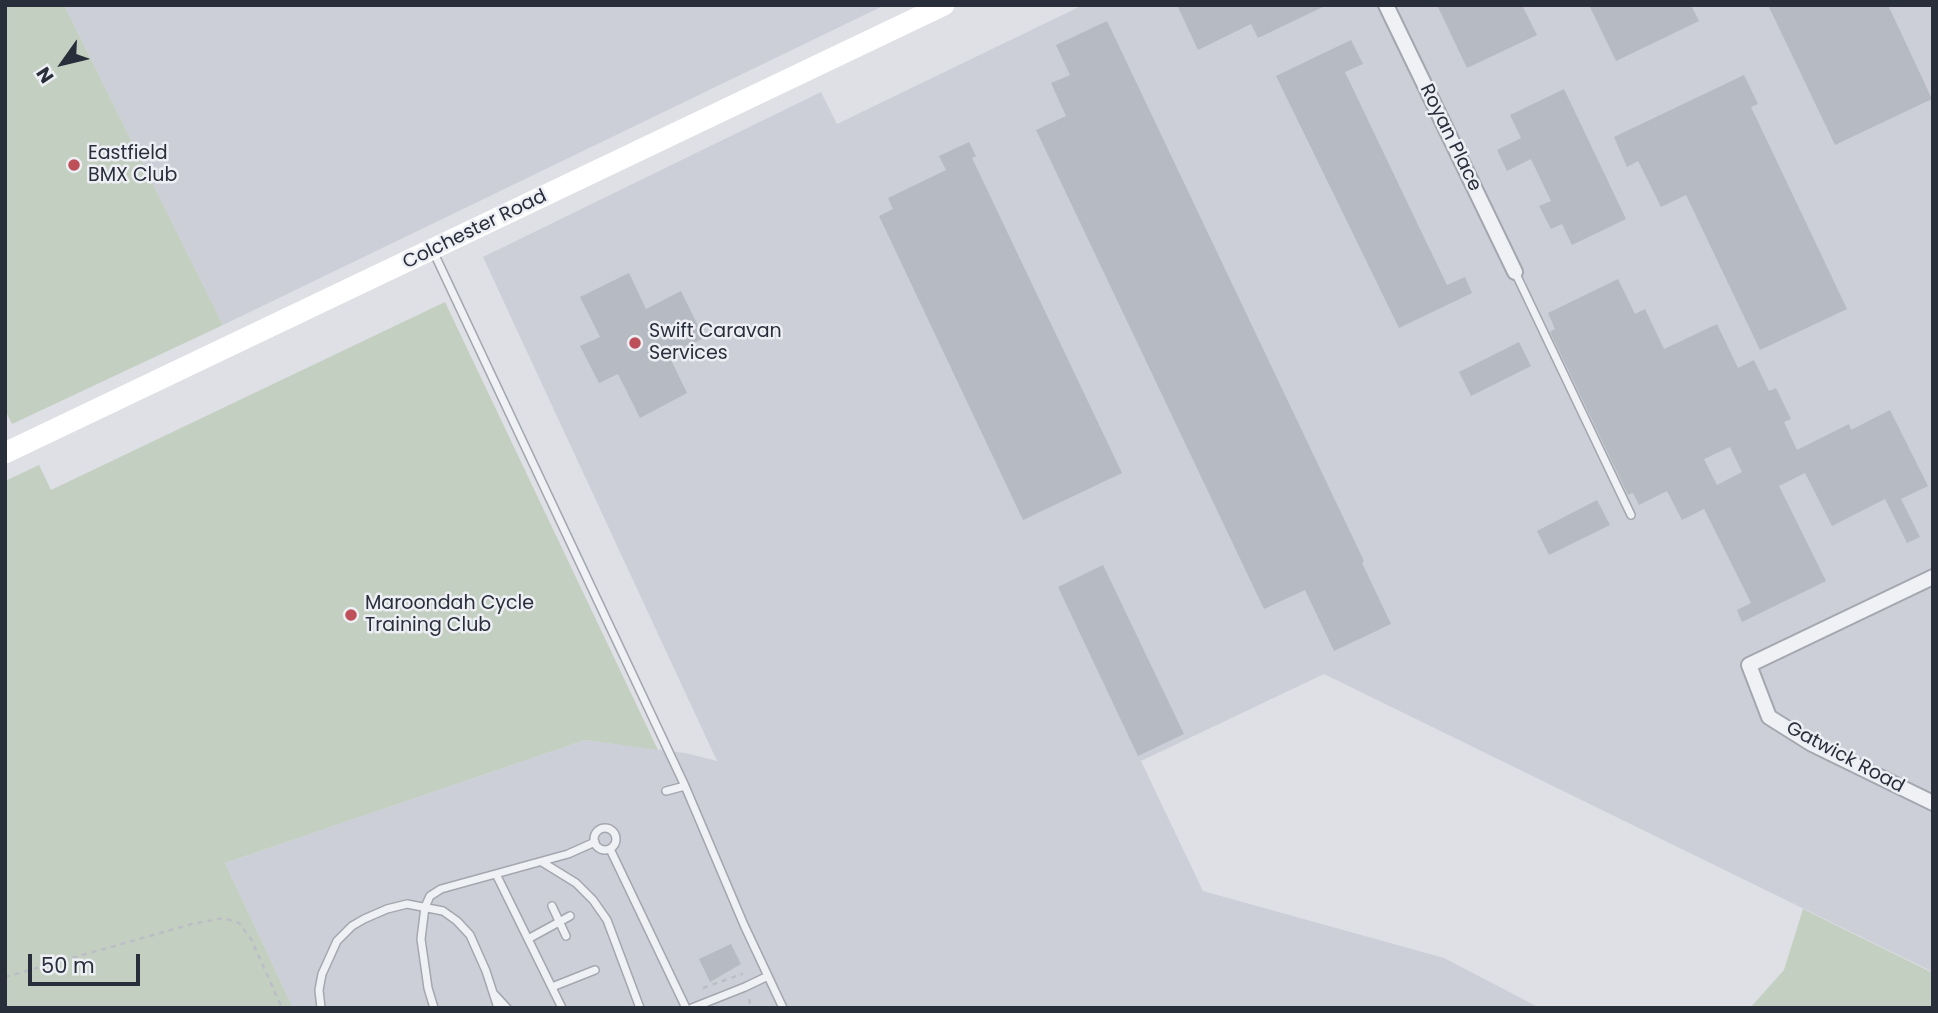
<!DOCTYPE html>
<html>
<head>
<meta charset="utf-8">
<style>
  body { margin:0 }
  #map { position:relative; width:1938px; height:1013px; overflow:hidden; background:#dee0e6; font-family:Poppins,sans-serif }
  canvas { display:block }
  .frame { position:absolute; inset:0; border:7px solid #292e3b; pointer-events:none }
  .north { position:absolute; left:28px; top:28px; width:70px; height:70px; -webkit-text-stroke:5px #edeff4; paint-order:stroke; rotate:236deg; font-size:19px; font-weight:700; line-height:28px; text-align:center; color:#292e3b }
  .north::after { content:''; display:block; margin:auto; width:24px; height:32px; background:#292e3b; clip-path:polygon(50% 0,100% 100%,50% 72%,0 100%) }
  .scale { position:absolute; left:28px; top:954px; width:112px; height:32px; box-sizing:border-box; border:4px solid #292e3b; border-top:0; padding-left:9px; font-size:21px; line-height:24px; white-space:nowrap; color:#292e3b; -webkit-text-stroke:5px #edeff4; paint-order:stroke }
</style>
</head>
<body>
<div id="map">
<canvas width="1938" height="1013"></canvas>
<div class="frame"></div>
<div class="north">N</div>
<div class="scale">50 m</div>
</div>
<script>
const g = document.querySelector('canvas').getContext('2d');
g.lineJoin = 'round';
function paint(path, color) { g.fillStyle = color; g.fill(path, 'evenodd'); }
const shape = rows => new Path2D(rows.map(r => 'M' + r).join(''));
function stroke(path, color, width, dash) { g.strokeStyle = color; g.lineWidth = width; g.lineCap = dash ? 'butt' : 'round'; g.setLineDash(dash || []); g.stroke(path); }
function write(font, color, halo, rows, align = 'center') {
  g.font = font + ' Poppins,sans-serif'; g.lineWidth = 5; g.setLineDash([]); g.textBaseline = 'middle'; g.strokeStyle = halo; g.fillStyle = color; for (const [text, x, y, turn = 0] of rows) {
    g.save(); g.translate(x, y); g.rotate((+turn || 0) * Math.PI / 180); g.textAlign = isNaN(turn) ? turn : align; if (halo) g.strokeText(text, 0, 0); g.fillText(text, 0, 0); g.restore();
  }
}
paint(shape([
  [64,5,885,5,223,325],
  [1083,5,1933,5,1933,972,1324,674,1141,761,1203,891,1444,958,1540,1008,293,1008,225,863,585,740,685,753,717,761,483,257,821,92,837,124]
]), '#cccfd7');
paint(shape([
  [5,5,64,5,223,325,12,424,5,410],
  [445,302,658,750,585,740,225,863,293,1008,5,1008,5,481,39,465,51,490],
  [1803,909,1933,973,1933,1008,1750,1008,1784,970]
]), '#c3cfc0');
paint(shape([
  [1177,5,1327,5,1258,38,1251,24,1198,50],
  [1437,5,1522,5,1537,35,1467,68],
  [1589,5,1691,5,1699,21,1616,61],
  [1768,5,1888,5,1932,99,1835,145],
  [1107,21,1364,561,1362,563,1391,624,1334,651,1305,590,1264,609,1036,130,1066,116,1051,83,1070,75,1056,45],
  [1351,40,1363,64,1345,72,1420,229,1447,285,1465,277,1472,293,1399,328,1276,76],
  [1744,75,1758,104,1751,107,1847,309,1760,350,1686,195,1661,207,1638,161,1627,167,1614,137],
  [1564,89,1626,219,1572,245,1562,224,1551,229,1539,206,1551,201,1531,159,1507,171,1497,150,1521,138,1510,115],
  [969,142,976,156,972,158,1122,473,1023,520,879,216,893,209,888,198,946,170,939,156],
  [629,273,646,309,681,291,704,338,669,356,687,393,640,418,618,374,599,383,580,346,600,337,580,297],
  [1618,279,1635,314,1645,309,1664,349,1717,324,1738,368,1754,360,1769,391,1776,388,1791,419,1784,422,1797,450,1849,424,1851,430,1890,410,1928,486,1901,499,1920,537,1907,543,1885,499,1832,526,1805,473,1779,486,1826,581,1742,622,1737,610,1751,603,1704,509,1682,520,1667,491,1639,505,1633,493,1628,495,1550,332,1555,329,1548,313],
  [1730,447,1742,472,1717,485,1704,459],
  [1519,342,1531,366,1471,396,1459,372],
  [1597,500,1610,525,1549,555,1537,531],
  [1103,565,1184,734,1138,756,1058,587],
  [731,944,741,964,710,982,699,959]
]), '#b6bac2');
const lane = shape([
  [433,251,685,786,744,925,783,1008],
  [1515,272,1631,515],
  [666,791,685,786],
  '594 839a11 11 0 1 1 22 0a11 11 0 1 1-22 0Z',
  [610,849,686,1008],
  [542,862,576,883,593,900,607,920,640,1008],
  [496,874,562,1008],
  [552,906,566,936],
  [528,939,570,916],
  [552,987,595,970],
  [495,995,507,1008],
  [321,1008,319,990,322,974,337,941,352,926,364,919,387,909,407,904,443,911,457,921,470,935,486,971,498,1008],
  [434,1008,428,988,421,939,425,907,430,896,441,889,568,854,595,842],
  [692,1008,745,987,768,976]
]);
const street = shape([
  [1386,5,1515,272],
  [1933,577,1749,665,1769,717,1812,744,1933,803]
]);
stroke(lane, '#a4a7af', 10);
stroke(street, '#a4a7af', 18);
stroke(shape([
  [5,977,192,924,224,918,239,923,251,939,282,1008],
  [703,988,742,974,742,975],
  [749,999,751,1008]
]), '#bcbec5', 2.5, [5, 5]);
stroke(lane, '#f0f1f5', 7);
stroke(street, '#f0f1f5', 14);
stroke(shape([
  [5,453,944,5]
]), '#fff', 21);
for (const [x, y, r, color] of [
  [74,165,7,"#be5059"],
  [635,343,7,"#be5059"],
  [351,615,7,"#be5059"]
]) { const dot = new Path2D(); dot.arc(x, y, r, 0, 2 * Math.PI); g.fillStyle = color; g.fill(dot); stroke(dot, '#edeff4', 2.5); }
write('19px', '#292e3b', '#edeff4', [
  ["Royan Place",1450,138,64],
  ["Colchester Road",475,230,-26],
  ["Gatwick Road",1845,758,28]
]);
write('19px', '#292e3b', '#edeff4', [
  ["Eastfield",88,154],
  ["BMX Club",88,176],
  ["Swift Caravan",649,332],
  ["Services",649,354],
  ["Maroondah Cycle",365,604],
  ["Training Club",365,626]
], 'left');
</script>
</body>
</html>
